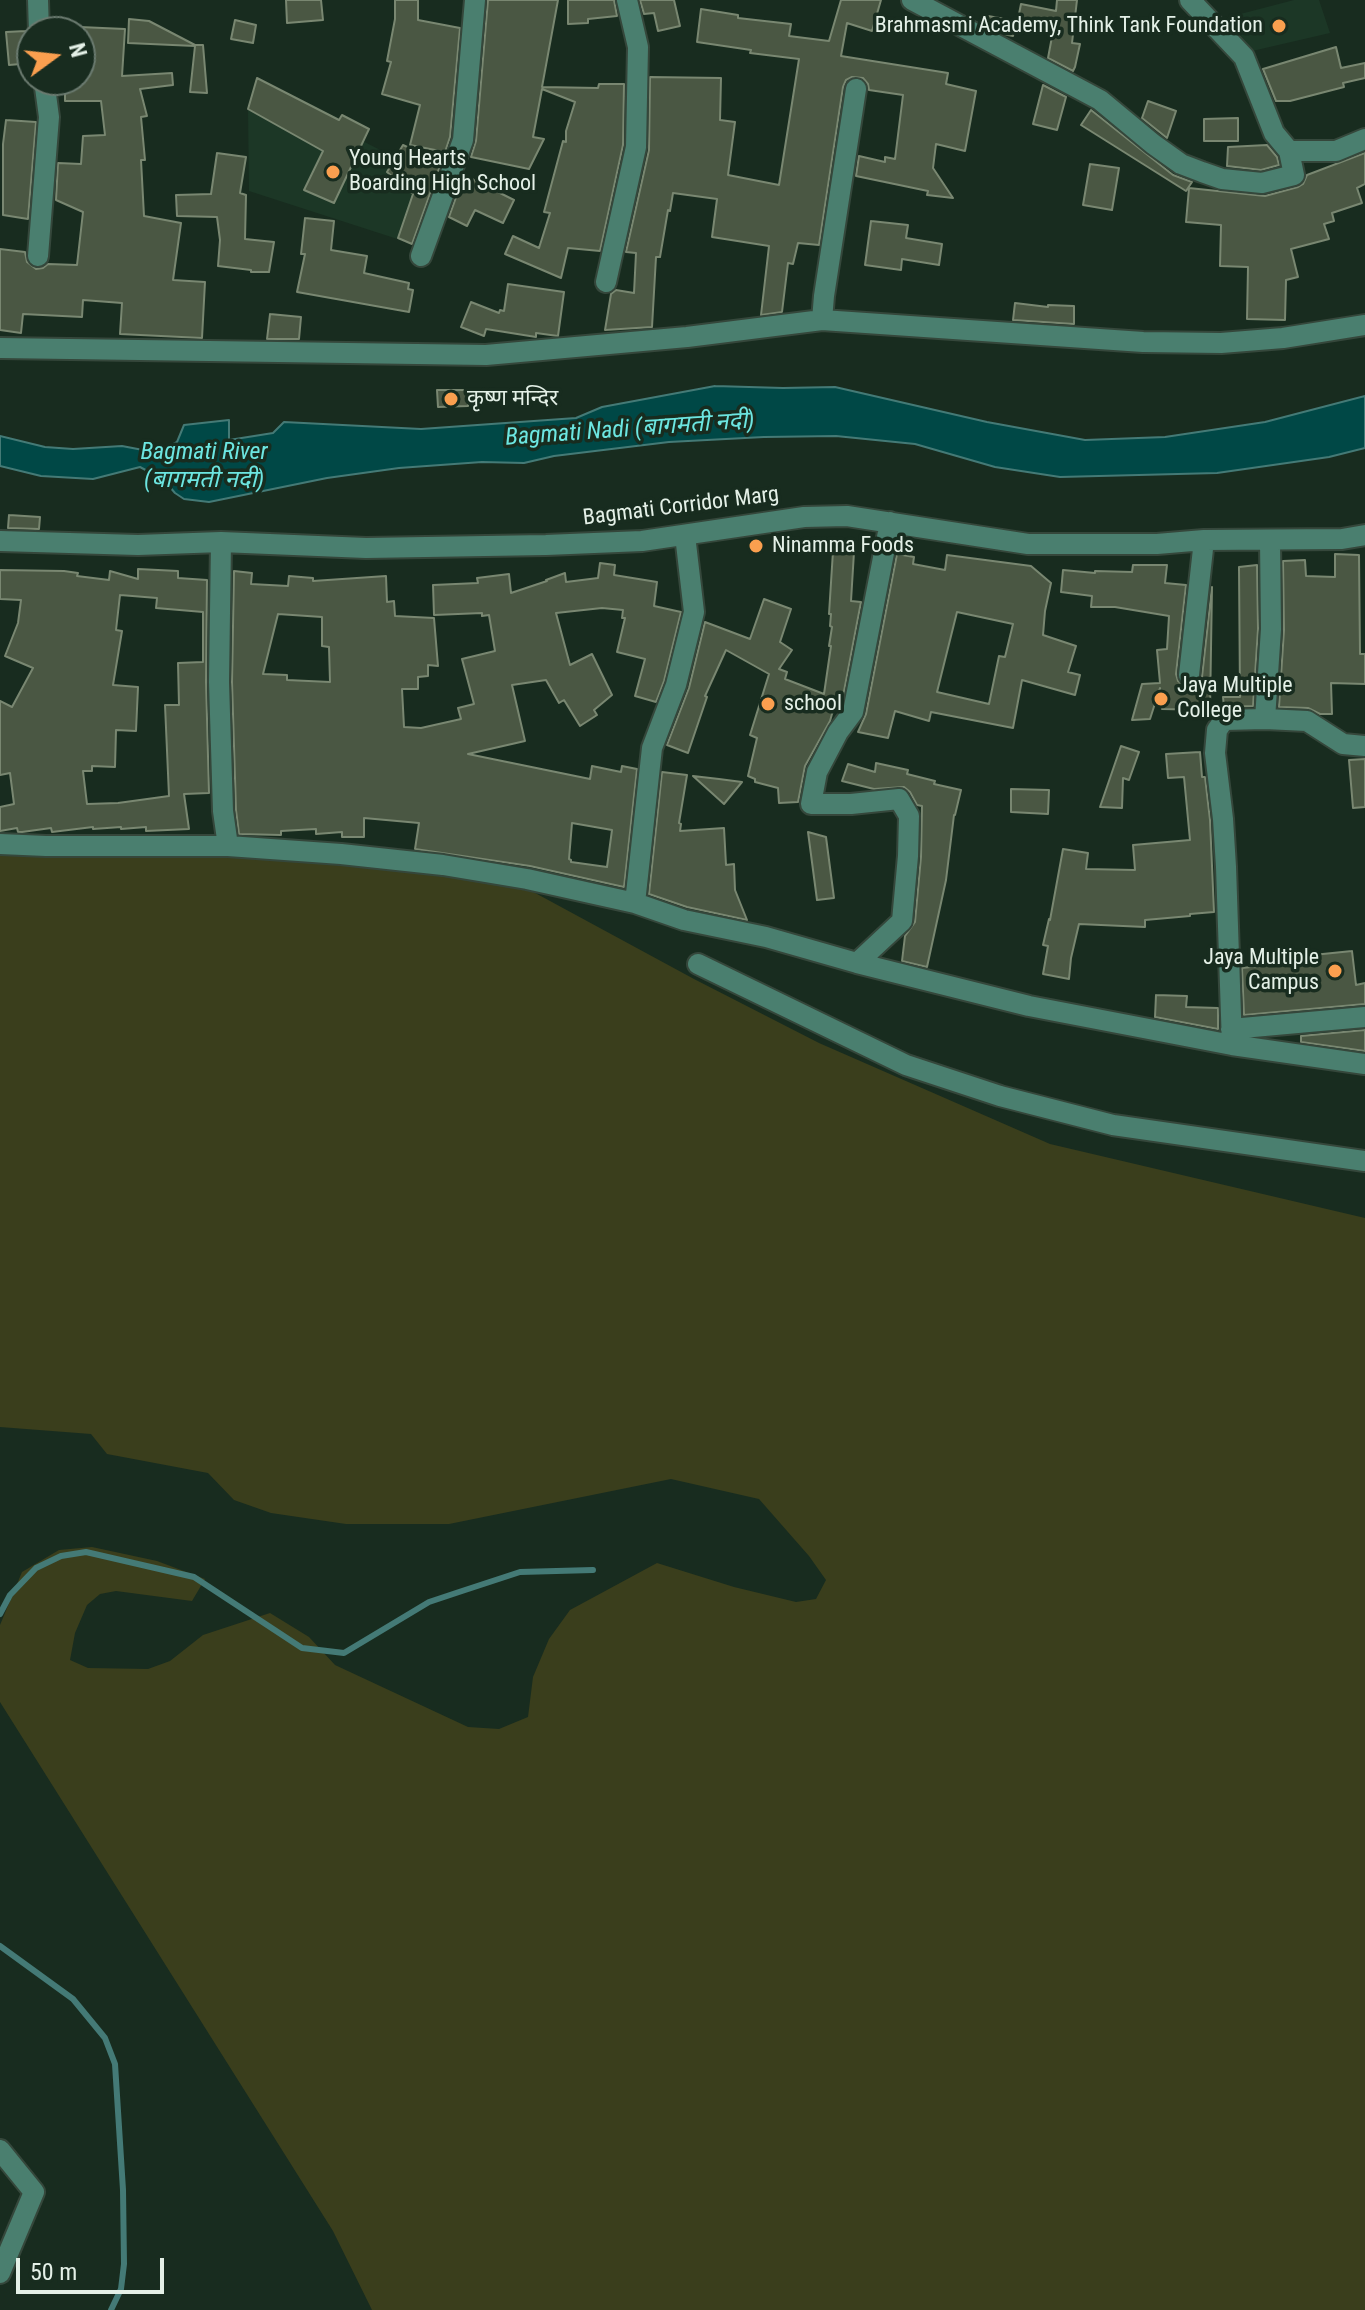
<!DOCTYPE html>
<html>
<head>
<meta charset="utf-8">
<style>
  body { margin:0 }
  #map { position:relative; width:1365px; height:2310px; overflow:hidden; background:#182c1f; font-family:"Roboto Condensed",sans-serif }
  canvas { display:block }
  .north { position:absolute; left:16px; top:16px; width:80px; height:80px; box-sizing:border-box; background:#182c1f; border:2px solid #6a7a6f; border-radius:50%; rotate:75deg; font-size:22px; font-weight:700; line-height:32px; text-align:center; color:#e4f0e7 }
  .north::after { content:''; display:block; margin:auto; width:28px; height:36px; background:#fa9f4f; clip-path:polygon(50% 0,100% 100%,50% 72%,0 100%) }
  .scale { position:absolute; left:16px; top:2258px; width:148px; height:36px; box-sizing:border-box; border:4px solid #e4f0e7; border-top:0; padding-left:10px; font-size:24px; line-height:28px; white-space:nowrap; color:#e4f0e7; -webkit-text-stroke:6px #182c1f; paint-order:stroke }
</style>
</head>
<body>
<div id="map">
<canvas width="1365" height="2310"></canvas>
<div class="north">N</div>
<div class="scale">50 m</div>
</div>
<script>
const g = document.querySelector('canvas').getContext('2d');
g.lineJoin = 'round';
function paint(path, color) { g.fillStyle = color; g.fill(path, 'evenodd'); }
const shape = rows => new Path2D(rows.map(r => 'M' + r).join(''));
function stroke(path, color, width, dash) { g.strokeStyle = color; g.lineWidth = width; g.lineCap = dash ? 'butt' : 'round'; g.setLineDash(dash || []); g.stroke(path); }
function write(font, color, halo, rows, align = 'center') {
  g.font = font + ' "Roboto Condensed","Noto Sans Devanagari",sans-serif'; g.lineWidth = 7; g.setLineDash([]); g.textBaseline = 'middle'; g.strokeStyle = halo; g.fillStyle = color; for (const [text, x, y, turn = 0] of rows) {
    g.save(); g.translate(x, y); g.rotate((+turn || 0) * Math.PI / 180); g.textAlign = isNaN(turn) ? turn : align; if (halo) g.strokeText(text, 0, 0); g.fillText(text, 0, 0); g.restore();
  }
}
paint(shape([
  [1294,0,1319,0,1330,33,1248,52,1225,18],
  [257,78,338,118,335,127,396,158,439,186,416,245,249,191,248,109]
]), '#1c3726');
paint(shape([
  [228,851,458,877,526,888,694,979,819,1043,1050,1144,1365,1218,1365,2310,372,2310,333,2231,0,1702,0,1625,22,1572,59,1550,92,1547,157,1561,205,1579,192,1601,116,1591,100,1594,87,1605,75,1633,70,1660,88,1668,148,1669,170,1661,203,1635,270,1613,309,1637,335,1665,468,1727,499,1729,528,1717,533,1677,549,1639,570,1610,657,1563,734,1587,796,1602,816,1599,826,1580,809,1556,759,1499,671,1479,449,1524,346,1524,271,1513,234,1500,208,1473,107,1454,91,1434,0,1427,0,855]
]), '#3a3e1c');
const water = shape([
  [715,386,783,388,835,387,987,422,1085,440,1165,437,1265,422,1365,396,1365,448,1329,457,1217,473,1060,477,995,467,915,444,836,436,764,437,669,442,554,456,524,463,482,462,399,468,327,478,209,502,184,499,175,493,164,480,140,467,93,479,41,476,0,466,0,436,45,447,73,449,122,446,143,450,164,449,177,442,184,425,229,420,229,440,273,433,284,422,421,429,576,418,602,407,715,386]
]);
paint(water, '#004846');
stroke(water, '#447a76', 2);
stroke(shape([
  [0,1614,10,1595,36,1568,61,1556,86,1552,194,1577,302,1648,344,1653,429,1602,459,1592,520,1572,593,1570],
  [0,1946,73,1999,105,2038,115,2064,123,2190,124,2264,121,2289,111,2310]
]), '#447a76', 6);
const building = shape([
  [286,0,321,0,323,20,287,23,286,0],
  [395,0,418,0,418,20,460,28,450,137,445,152,410,145,420,105,382,94,391,62,387,61,395,19,395,0],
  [488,0,558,0,542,87,598,88,599,84,624,84,623,145,600,251,568,248,561,278,505,254,513,236,539,248,550,213,544,212,563,141,566,142,566,131,575,102,542,89,533,137,544,139,529,169,471,157,476,141,488,0],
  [568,0,614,0,617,16,588,19,588,23,568,24,568,0],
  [640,0,674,0,680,26,658,31,654,13,644,14,640,0],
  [841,0,881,0,872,31,847,23,841,56,948,73,946,84,976,91,965,151,936,144,933,168,953,198,927,195,928,191,856,176,859,156,885,162,885,157,895,159,903,95,869,90,868,84,863,78,852,77,846,80,843,87,819,245,798,243,793,264,788,263,782,312,761,315,769,246,712,237,717,199,673,193,670,211,668,210,660,257,656,257,652,327,605,330,611,294,616,290,634,293,636,253,626,252,649,150,650,77,721,78,720,120,735,122,728,175,779,185,799,59,750,53,751,50,697,42,701,9,738,15,738,18,791,24,789,36,829,41,841,0],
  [1057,0,1077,0,1072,43,1080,44,1075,67,1073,71,1048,58,1054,26,1018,19,1021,4,1056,11,1057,0],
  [988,16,1016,21,1013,36,1003,34,986,25,988,16],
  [129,19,149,21,195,45,203,45,207,93,190,92,195,46,128,43,129,19],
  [235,20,256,25,253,43,231,39,235,20],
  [80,27,125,29,122,76,172,73,173,85,140,89,147,116,141,117,145,160,141,160,144,216,181,223,173,280,205,282,202,338,120,334,122,303,83,300,82,317,23,314,21,333,0,330,0,249,25,252,27,262,36,269,43,268,48,264,77,265,83,212,56,200,58,163,81,164,83,136,105,135,101,101,65,101,65,80,80,80,80,27],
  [26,31,28,38,32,43,32,63,9,65,6,32,26,31],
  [1336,47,1341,68,1365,63,1365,78,1343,83,1344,87,1290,101,1276,101,1263,69,1336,47],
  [257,78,339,120,342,115,369,129,334,203,304,190,323,151,248,109,257,78],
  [1043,85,1066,97,1057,130,1033,124,1043,85],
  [1148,101,1176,111,1167,138,1142,118,1148,101],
  [1091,110,1173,175,1192,182,1186,191,1081,125,1091,110],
  [1238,118,1238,141,1204,141,1204,119,1238,118],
  [6,120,36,122,28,219,3,215,3,144,6,120],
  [403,145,441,163,412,244,398,238,413,194,387,172,403,145],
  [1267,145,1277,157,1279,165,1261,170,1227,166,1228,147,1267,145],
  [217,153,246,157,240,193,246,195,245,239,274,242,269,272,251,272,251,270,218,266,220,240,217,217,177,216,176,195,211,194,217,153],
  [1365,153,1365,184,1357,188,1362,203,1332,213,1334,221,1324,224,1329,239,1291,249,1298,277,1286,280,1285,320,1247,319,1248,267,1220,266,1221,225,1186,222,1189,188,1265,196,1298,187,1303,184,1307,175,1365,153],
  [1090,164,1119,168,1112,210,1083,205,1090,164],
  [464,175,514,200,503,223,475,210,467,226,449,217,464,175],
  [305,218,334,221,331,250,367,256,364,273,409,283,408,289,413,290,409,312,297,292,305,254,301,254,305,218],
  [871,221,908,225,906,238,942,244,939,265,902,259,901,270,865,265,871,221],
  [508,284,564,292,558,336,536,333,536,337,486,329,484,336,461,327,471,302,499,313,500,310,504,311,508,284],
  [1015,303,1048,307,1048,305,1074,306,1074,324,1013,320,1015,303],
  [270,314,301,317,299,339,267,339,270,314],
  [437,390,468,390,468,406,438,407,437,390],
  [9,515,40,517,39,529,8,528,9,515],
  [833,551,854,552,851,601,861,602,841,707,834,707,830,721,805,766,798,802,779,803,778,788,755,782,755,779,748,776,757,738,750,735,769,674,726,650,705,696,707,697,688,753,667,745,689,688,705,622,750,639,764,599,791,609,780,642,792,650,779,669,787,672,785,679,824,694,831,646,829,646,832,627,830,626,831,614,829,614,833,551],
  [897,554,914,557,913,564,945,570,947,555,1031,566,1051,583,1045,611,1043,635,1076,646,1068,672,1080,675,1075,695,1022,680,1013,728,931,712,929,721,895,711,888,738,858,732,866,714,897,554],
  [957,612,1013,624,1005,657,999,656,989,704,937,692,957,612],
  [1335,554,1359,555,1360,654,1365,654,1365,684,1331,683,1332,714,1320,714,1308,708,1279,707,1284,630,1283,561,1305,560,1306,576,1335,577,1335,554],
  [600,563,615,565,614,575,657,582,654,606,681,612,664,681,656,702,635,696,645,659,617,652,625,618,622,618,623,610,602,608,556,613,570,665,592,654,612,695,594,710,597,715,580,726,564,700,559,703,546,680,512,685,525,741,468,754,590,779,592,766,621,772,622,766,637,769,624,887,530,866,415,849,419,823,364,818,364,837,342,837,342,832,316,834,316,829,281,831,281,835,239,834,236,810,232,682,234,571,252,573,251,584,288,586,289,576,313,578,313,581,386,576,387,602,394,601,395,616,434,618,438,666,428,665,428,676,418,677,418,689,402,689,404,727,421,728,461,719,458,708,474,704,462,659,495,651,489,615,482,616,482,613,434,615,433,585,478,583,477,578,509,574,511,593,547,581,546,580,565,573,566,582,598,578,600,563],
  [278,614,322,617,322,646,329,647,330,682,287,680,287,675,263,674,278,614],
  [572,823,612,830,607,867,571,862,571,860,569,859,572,823],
  [1133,565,1167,565,1165,583,1186,585,1176,674,1178,681,1187,688,1195,686,1202,677,1212,587,1210,710,1162,709,1160,688,1150,719,1132,720,1142,684,1160,683,1157,650,1167,649,1169,616,1115,607,1091,607,1092,596,1061,592,1063,570,1095,573,1095,571,1132,572,1133,565],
  [1257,565,1258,629,1253,706,1224,707,1223,697,1240,697,1239,567,1257,565],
  [138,569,178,571,178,578,207,580,206,682,209,793,184,794,189,829,146,831,146,827,121,829,121,827,93,829,93,827,52,832,51,828,22,832,18,832,17,828,0,831,0,807,14,804,10,773,0,775,0,701,12,707,33,668,5,656,18,623,21,600,0,599,0,570,64,571,78,573,77,576,109,580,110,571,138,579,138,569],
  [120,595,157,598,156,608,203,612,203,662,178,663,179,705,165,705,169,796,118,803,87,804,83,771,92,771,92,766,115,767,116,730,136,731,138,687,113,685,122,631,116,630,120,595],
  [1121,746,1139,752,1129,780,1123,778,1122,808,1100,807,1121,746],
  [1200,752,1202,777,1205,777,1210,820,1214,912,1190,914,1190,916,1145,920,1145,927,1079,924,1071,958,1069,979,1043,974,1048,946,1043,945,1049,919,1050,920,1063,849,1088,853,1086,869,1135,870,1133,845,1190,840,1184,777,1168,778,1166,754,1200,752],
  [1365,759,1365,807,1353,808,1349,760,1365,759],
  [876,763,908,770,907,774,935,781,934,784,961,790,955,815,954,815,946,880,927,967,902,961,905,936,915,922,921,857,922,806,917,805,910,792,904,787,874,789,842,781,848,764,875,772,876,763],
  [662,772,687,775,679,823,681,824,680,831,724,828,726,865,734,864,735,890,747,920,687,907,649,894,662,772],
  [693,776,719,779,742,782,724,804,693,776],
  [1011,789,1049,790,1048,814,1011,812,1011,789],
  [808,832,826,837,834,898,817,900,808,832],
  [1352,951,1356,985,1365,983,1365,1004,1244,1015,1242,968,1314,960,1313,955,1352,951],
  [1156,995,1187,996,1186,1007,1218,1008,1218,1029,1155,1017,1156,995],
  [1365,1030,1365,1051,1301,1042,1301,1036,1365,1030]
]);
paint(building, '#4a5743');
stroke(building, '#798771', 2);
const minor = shape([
  [38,0,39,32],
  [912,0,1100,100,1153,144,1181,164,1202,172,1222,179,1262,183,1294,175,1289,151],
  [1190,0,1244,57,1274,133,1289,151,1336,151,1365,139],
  [38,256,49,117,44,80],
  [421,256,463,140,475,0],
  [606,282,636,147,638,47,627,0],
  [822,320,824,296,856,89],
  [0,348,486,355,687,337,822,320,1143,342,1221,343,1283,338,1365,325],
  [0,541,138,545,221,542,366,548,546,545,642,541,804,517,847,516,1028,544,1157,544,1204,540,1342,539,1365,535],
  [221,542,219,682,223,811,228,846],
  [1189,675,1204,540],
  [1265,719,1307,721,1343,744,1365,746],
  [0,844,46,846,228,846,341,854,443,865,527,879,635,903,684,920,766,937,857,963,1029,1006,1232,1045,1365,1064],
  [635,903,652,748,676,685,694,612,685,535],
  [857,963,902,921,908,856,909,816,899,799,851,804,811,804,817,772,838,732,853,712,890,522],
  [698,964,906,1065,1000,1096,1113,1125,1365,1161],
  [1231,1029,1365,1017],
  [1232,1045,1226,867,1223,819,1215,753,1217,730,1224,720,1265,719,1271,629,1270,540],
  [0,2150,34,2192,0,2273]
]);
stroke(minor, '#35473b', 24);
stroke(minor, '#4a7f6f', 20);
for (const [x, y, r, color] of [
  [1279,26,8,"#fa9f4f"],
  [333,172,8,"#fa9f4f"],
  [451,399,8,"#fa9f4f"],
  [756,546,8,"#fa9f4f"],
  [1161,699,8,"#fa9f4f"],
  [768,704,8,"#fa9f4f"],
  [1335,971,8,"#fa9f4f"]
]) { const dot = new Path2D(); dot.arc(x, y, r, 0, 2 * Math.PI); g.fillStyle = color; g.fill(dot); stroke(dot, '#182c1f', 3); }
write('22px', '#e4f0e7', '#182c1f', [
  ["Brahmasmi Academy, Think Tank Foundation",1263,26,"right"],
  ["Young Hearts",349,159],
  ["Boarding High School",349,184],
  ["कृष्ण मन्दिर",467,399],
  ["Ninamma Foods",772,546],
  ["Jaya Multiple",1177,686],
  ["College",1177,711],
  ["school",784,704],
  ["Jaya Multiple",1319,958,"right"],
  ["Campus",1319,983,"right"]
], 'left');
write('22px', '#e4f0e7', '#182c1f', [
  ["Bagmati Corridor Marg",681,507,-7]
]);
write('italic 24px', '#6ce6e1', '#182c1f', [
  ["Bagmati Nadi (बागमती नदी)",630,430,-4],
  ["Bagmati River",204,453],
  ["(बागमती नदी)",204,481]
]);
</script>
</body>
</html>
